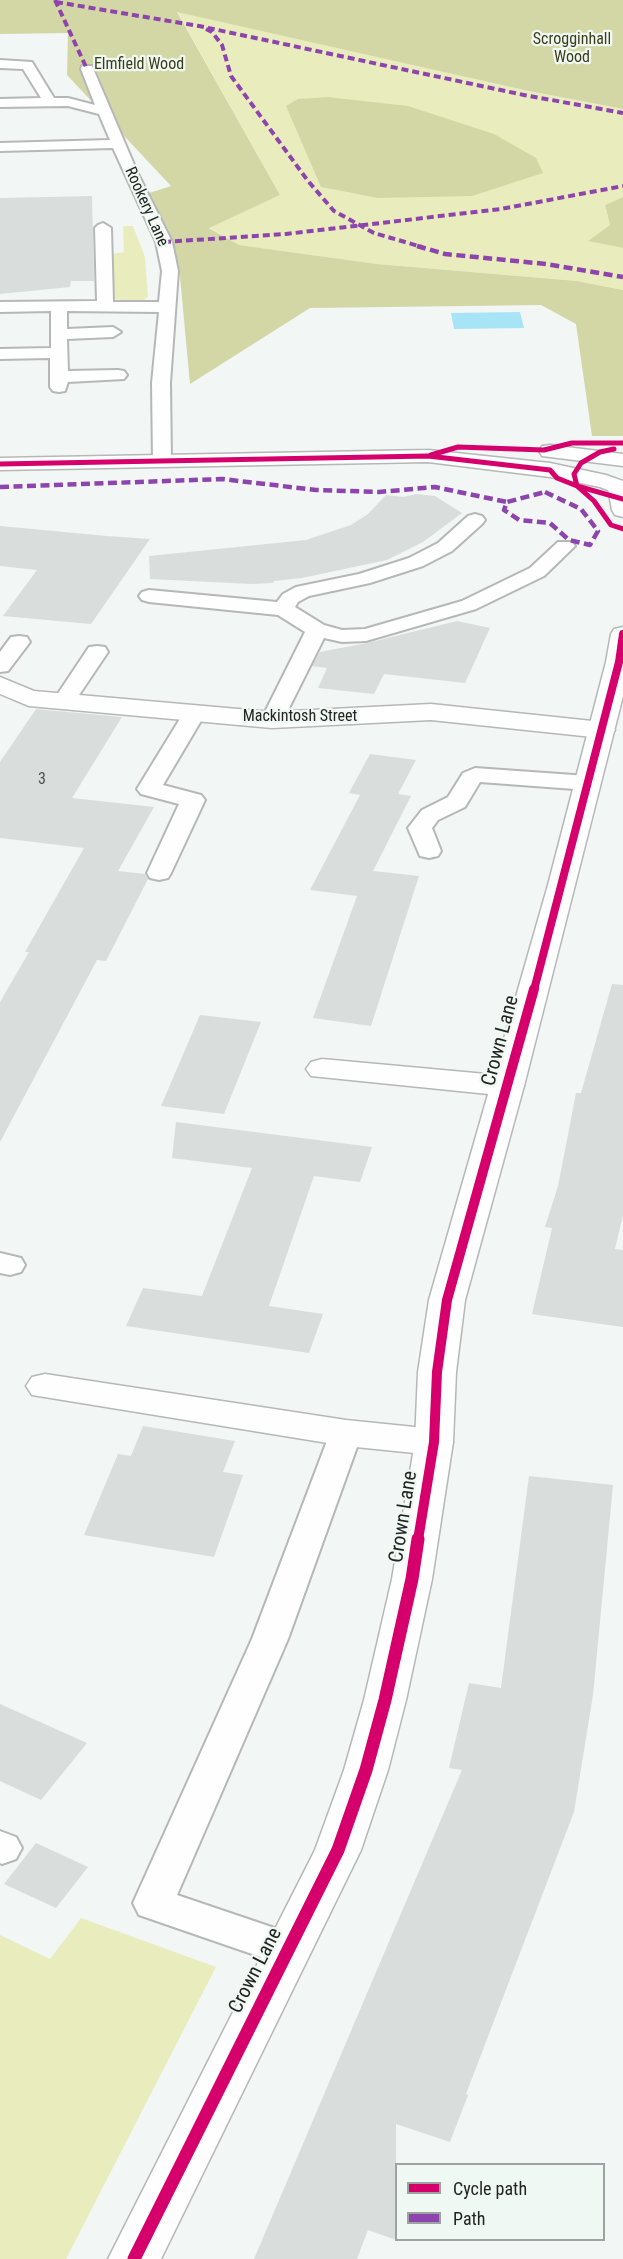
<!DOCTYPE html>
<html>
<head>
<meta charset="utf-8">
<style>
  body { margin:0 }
  #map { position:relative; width:623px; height:2259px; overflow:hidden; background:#f2f6f4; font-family:"Roboto Condensed",sans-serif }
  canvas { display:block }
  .legend { position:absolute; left:395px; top:2163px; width:210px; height:78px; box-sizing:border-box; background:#f0f8f4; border:2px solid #9da3a0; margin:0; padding:8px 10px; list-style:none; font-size:18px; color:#212422 }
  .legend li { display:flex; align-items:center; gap:12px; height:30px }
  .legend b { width:30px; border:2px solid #9da3a0 }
</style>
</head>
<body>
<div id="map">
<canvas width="623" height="2259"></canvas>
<ul class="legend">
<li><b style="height:8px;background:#d6006c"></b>Cycle path</li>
<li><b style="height:8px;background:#8e44ad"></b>Path</li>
</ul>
</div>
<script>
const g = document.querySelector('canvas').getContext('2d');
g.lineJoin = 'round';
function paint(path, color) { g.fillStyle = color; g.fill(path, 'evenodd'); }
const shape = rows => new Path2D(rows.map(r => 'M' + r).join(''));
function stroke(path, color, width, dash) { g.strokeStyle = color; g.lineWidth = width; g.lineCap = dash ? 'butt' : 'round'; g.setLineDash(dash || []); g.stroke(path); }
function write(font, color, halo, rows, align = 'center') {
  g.font = font + ' "Roboto Condensed",sans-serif'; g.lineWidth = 4.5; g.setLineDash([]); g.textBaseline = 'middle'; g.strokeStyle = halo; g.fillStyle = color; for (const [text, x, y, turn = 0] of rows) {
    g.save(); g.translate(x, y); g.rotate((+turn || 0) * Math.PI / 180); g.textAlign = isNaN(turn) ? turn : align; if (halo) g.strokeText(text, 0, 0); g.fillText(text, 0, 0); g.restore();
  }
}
paint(shape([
  [177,11,524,90,623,109,623,197,605,205,610,225,589,241,623,248,623,290,577,281,377,264,238,245,209,227,280,195],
  [123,226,133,226,145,257,148,297,143,300,131,301,113,299,112,254,124,252],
  [81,1918,216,1967,66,2259,0,2259,0,1935,50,1959]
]), '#e9edbe');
paint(shape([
  [0,0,623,0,623,109,524,90,177,12,280,195,209,228,239,245,377,264,577,281,623,290,623,436,592,436,576,324,541,305,310,308,190,384,179,266,168,229,140,196,171,186,67,75,68,33,0,34],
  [328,97,408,106,494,134,536,158,543,173,472,196,378,198,321,187,286,106,298,99],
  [623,197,623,248,588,241,610,225,605,205]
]), '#d3d7a5');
paint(shape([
  [520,312,524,328,454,329,451,313]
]), '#a7e4f6');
paint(shape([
  [92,196,94,281,71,281,70,287,0,294,0,198],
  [416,494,435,496,462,513,423,542,387,560,302,578,274,581,273,583,251,584,150,579,149,556,306,540,351,525,368,514,386,495,404,497],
  [0,526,107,536,150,539,91,624,3,616,37,570,0,566],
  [457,621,490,628,465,683,384,674,374,694,318,688,327,668,312,666,320,652,367,643],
  [36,709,122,717,72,798,154,807,118,871,145,874,148,879,106,961,97,960,0,1142,0,1002,29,952,25,952,84,848,0,838,0,762],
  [370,754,416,760,398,794,411,796,373,871,419,876,371,1026,313,1018,357,896,310,890,360,795,349,793],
  [612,984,623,985,623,1215,615,1249,623,1250,623,1327,532,1314,552,1228,545,1227,558,1186,576,1093,581,1093],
  [200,1015,261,1022,224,1114,161,1106],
  [176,1122,372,1147,360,1182,314,1176,269,1306,323,1314,309,1353,126,1326,143,1288,202,1296,252,1168,172,1158],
  [143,1426,235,1441,223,1472,243,1475,214,1557,84,1535,118,1454,131,1456],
  [529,1476,613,1485,593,1695,574,1812,466,2094,468,2095,450,2142,396,2124,396,2240,368,2230,357,2259,254,2259,462,1770,449,1768,469,1683,501,1688],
  [0,1704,87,1743,41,1800,0,1781],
  [36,1843,88,1867,56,1908,4,1884]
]), '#d9dddc');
const service = shape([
  [0,60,32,62,54,98,68,98,95,105,81,69,82,66,92,66,138,174,172,242,178,271,170,383,171,460,169,464,162,466,155,464,153,460,152,383,159,312,67,311,67,329,113,327,121,332,113,337,67,339,68,371,118,370,124,371,127,375,124,379,68,382,65,391,59,392,53,391,50,387,50,358,0,359,0,349,51,348,51,311,0,312,0,302,97,301,95,228,98,225,103,223,111,228,113,302,159,302,162,271,156,242,113,148,0,151,0,143,110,140,99,114,68,106,0,107,0,99,41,98,23,69,0,68,0,60],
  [475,514,482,516,485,520,482,524,452,551,423,566,370,583,309,596,298,602,295,607,324,625,342,630,365,629,462,601,530,568,558,542,572,542,575,546,544,576,476,609,366,641,342,642,324,638,283,720,280,725,272,727,264,725,261,720,305,632,278,615,149,602,142,600,139,596,142,592,149,590,277,602,283,594,296,587,359,574,409,558,438,543,468,516,475,514],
  [19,636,27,637,30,642,8,671,0,672,0,652,11,637,19,636],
  [97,646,105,647,108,652,75,701,72,706,64,708,56,706,53,701,89,647,97,646],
  [194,707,202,709,205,714,163,785,201,795,205,800,171,873,168,878,159,880,150,878,147,873,179,804,141,794,137,789,186,709,194,707],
  [475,768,588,776,596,778,600,783,596,788,588,790,480,782,465,807,438,820,432,828,441,851,438,856,429,858,420,856,408,828,422,810,448,797,463,773,475,768],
  [0,1253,21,1258,25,1265,21,1272,10,1275,0,1273,0,1253],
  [346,1422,358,1425,362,1433,288,1639,177,1895,301,1937,307,1949,301,1961,287,1966,139,1915,133,1903,252,1639,330,1433,334,1425,346,1422],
  [0,1831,16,1837,22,1848,16,1859,2,1864,0,1863,0,1831]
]);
const minor = shape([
  [0,677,34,691,272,712,431,704,602,722,611,724,615,730,611,736,602,738,431,720,272,728,29,706,0,694,0,677],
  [322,1059,508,1076,519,1079,524,1086,519,1093,508,1096,311,1076,306,1069,311,1062,322,1059],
  [45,1374,346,1420,434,1429,448,1433,453,1442,448,1451,434,1455,346,1446,32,1395,26,1386,32,1377,45,1374]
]);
const tertiary = shape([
  [619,481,623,482,623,517,615,515,612,510,608,488,611,483,619,481],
  [623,627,623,696,524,1086,465,1300,456,1372,453,1442,432,1579,406,1700,388,1770,361,1850,161,2259,108,2259,315,1850,344,1770,364,1700,392,1579,415,1442,418,1372,429,1300,548,885,606,662,611,634,614,629,623,627]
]);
const primary = shape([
  [550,445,623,454,623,466,542,456,539,451,542,446,550,445],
  [428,450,550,463,606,475,623,481,623,496,600,487,550,477,428,462,0,470,0,458,428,450]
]);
stroke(service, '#b5b8b7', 4);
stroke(minor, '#b5b8b7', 3);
stroke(tertiary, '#b5b8b7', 3);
stroke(primary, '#b5b8b7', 3);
paint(service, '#fdfefd');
paint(minor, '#fdfefd');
paint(tertiary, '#fdfefd');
paint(primary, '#fdfefd');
stroke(shape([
  [55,0,87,69],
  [56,2,199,26,524,95,623,113],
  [206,29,212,32,222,45,231,76,308,181,334,211,374,233,422,247],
  [164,242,286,234,501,209,623,186]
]), '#8e44ad', 4, [7, 4]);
stroke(shape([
  [417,246,445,254,546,264,623,277],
  [0,487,222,479,316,490,379,492,435,487,507,502],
  [545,492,581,509,598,531,590,545,569,540,550,523,519,520,504,510,507,502,545,492]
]), '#8e44ad', 4.5, [9, 4.5]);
stroke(shape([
  [614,449,600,452,581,463,574,474,577,486,594,501,611,525,623,529],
  [431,455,458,447,544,450,572,443,623,443],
  [0,464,428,456,550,470,557,478,577,486,623,499]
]), '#d6006c', 5);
stroke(shape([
  [534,990,619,662,623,634]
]), '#d6006c', 8);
stroke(shape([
  [418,1540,434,1442,437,1372,447,1300,534,989]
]), '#d6006c', 10);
stroke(shape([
  [134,2259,338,1850,366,1770,385,1700,412,1579,418,1539]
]), '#d6006c', 13);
write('16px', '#3b3d17', '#f0f8f4', [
  ["Scrogginhall",572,40],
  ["Wood",572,58],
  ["Elmfield Wood",139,65]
]);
write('16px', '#212422', '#f0f8f4', [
  ["Rookery Lane",146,207,66],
  ["Mackintosh Street",300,717]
]);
write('16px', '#4f5250', null, [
  ["3",42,780]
]);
write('20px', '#212422', '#f0f8f4', [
  ["Crown Lane",501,1041,-75],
  ["Crown Lane",404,1517,-81],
  ["Crown Lane",256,1971,-63]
]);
</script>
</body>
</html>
